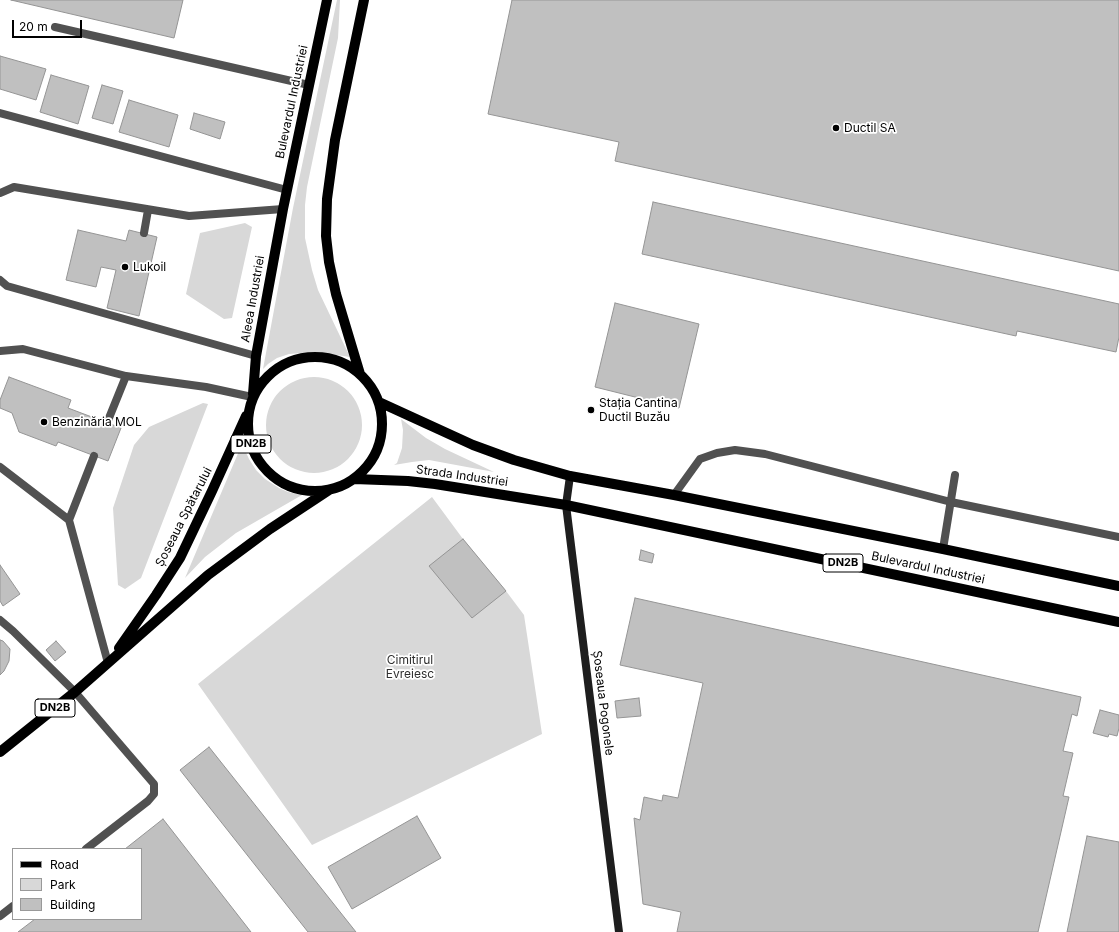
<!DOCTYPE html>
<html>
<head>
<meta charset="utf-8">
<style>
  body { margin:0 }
  #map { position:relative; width:1119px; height:932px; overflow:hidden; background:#fff; font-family:Inter,sans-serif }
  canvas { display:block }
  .legend { position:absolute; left:12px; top:848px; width:130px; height:72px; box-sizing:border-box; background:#fff; border:1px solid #999; margin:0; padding:5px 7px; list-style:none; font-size:12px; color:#000 }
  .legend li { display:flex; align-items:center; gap:8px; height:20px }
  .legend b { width:20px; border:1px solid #999 }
  .scale { position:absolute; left:12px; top:20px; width:70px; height:18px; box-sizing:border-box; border:2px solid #000; border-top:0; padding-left:5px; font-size:12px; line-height:14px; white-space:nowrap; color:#000; -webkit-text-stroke:3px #fff; paint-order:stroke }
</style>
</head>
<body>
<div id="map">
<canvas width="1119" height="932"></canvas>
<ul class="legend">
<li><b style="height:5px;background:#000"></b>Road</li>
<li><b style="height:11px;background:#d8d8d8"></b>Park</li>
<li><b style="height:11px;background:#c0c0c0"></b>Building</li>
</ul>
<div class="scale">20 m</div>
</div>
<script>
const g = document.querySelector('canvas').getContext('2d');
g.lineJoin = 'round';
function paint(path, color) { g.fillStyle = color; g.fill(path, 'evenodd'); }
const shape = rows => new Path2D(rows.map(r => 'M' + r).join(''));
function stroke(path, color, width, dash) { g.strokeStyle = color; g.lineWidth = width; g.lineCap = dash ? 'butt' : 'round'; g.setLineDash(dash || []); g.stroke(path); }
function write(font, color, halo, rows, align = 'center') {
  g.font = font + ' Inter,sans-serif'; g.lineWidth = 3.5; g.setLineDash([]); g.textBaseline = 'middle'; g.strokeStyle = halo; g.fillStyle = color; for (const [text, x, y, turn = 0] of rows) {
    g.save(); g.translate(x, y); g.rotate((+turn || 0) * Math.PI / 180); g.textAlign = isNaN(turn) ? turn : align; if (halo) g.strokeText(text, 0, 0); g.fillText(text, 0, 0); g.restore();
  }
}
paint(shape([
  [337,0,340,0,338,38,307,187,305,205,305,238,312,270,318,290,350,357,316,352,289,354,277,358,268,364,263,369,293,208],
  [245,223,252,227,232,318,224,319,186,294,200,233],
  '266 425a48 48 0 1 1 96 0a48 48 0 1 1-96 0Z',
  [203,403,208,404,141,578,125,589,118,585,113,508,134,445,149,427],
  [401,419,426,438,445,449,494,472,429,460,412,462,394,465,397,463,402,448,403,430],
  [242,444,249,459,256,470,265,479,279,488,288,492,302,495,236,533,205,557,185,578],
  [432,497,463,539,506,591,524,615,542,734,312,845,198,684]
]), '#d8d8d8');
const building = shape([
  [11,0,183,0,174,38,11,0],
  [512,0,1119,0,1119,271,615,161,619,142,488,114,512,0],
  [0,56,46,69,36,100,0,89,0,56],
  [51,75,89,86,78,124,40,112,51,75],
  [102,85,123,91,113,124,92,118,102,85],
  [129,100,178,115,169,147,119,132,129,100],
  [194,113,225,122,220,139,190,129,194,113],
  [653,202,1119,304,1119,337,1116,352,1017,331,1016,336,642,254,653,202],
  [78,230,126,241,129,230,157,237,139,316,107,308,116,270,101,267,96,287,66,280,78,230],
  [615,303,699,324,679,408,595,387,615,303],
  [9,377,71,400,68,408,121,428,108,461,58,442,56,446,19,432,12,413,0,408,0,400,9,377],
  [463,539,506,591,472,618,429,566,463,539],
  [641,550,654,554,652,563,639,560,641,550],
  [0,565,20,594,3,606,0,601,0,565],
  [635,598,1081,697,1077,716,1072,714,1063,751,1073,753,1063,796,1069,797,1038,932,677,932,681,912,643,904,634,818,640,820,644,797,662,801,663,795,678,798,703,683,620,665,635,598],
  [0,640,3,641,10,649,9,661,4,671,0,675,0,640],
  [56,641,66,652,55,661,46,650,56,641],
  [639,698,641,716,617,718,615,701,639,698],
  [1100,710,1119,715,1119,728,1117,736,1109,734,1108,737,1093,733,1100,710],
  [209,747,356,932,308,932,180,770,209,747],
  [417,816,441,858,352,909,328,867,417,816],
  [163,819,251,932,18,932,35,919,141,919,141,849,125,849,163,819],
  [1087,836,1119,842,1119,932,1067,932,1087,836]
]);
paint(building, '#c0c0c0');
stroke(building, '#959595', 1);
stroke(shape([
  [55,27,309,85],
  [0,113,287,190],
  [0,193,14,187,189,216,283,209],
  [144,233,148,210],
  [0,280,7,286,256,356],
  [0,351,23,349,126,376],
  [107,423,126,376,206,387,252,397],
  [94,456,69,520,108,663],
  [0,467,69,520],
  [0,620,13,631,75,692,154,784,154,794,148,801,86,849],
  [0,916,13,906]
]), '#515151', 8);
stroke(shape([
  [674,495,700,459,717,453,735,450,765,454,951,502,1119,537],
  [943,549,955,475]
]), '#515151', 8);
stroke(shape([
  [570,476,566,505,619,932]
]), '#1e1e1e', 8);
stroke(shape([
  '248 424a67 67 0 1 1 134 0a67 67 0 1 1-134 0Z',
  [360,374,336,294,329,262,326,236,327,199,335,140,364,0],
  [253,394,256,356,283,209,327,0],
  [379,402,473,445,514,460,570,476,674,495,943,549,1119,586],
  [354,479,408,481,435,484,566,505,1119,622],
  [119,648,156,595,180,558,212,491,246,416],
  [0,752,75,692,208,575,270,529,329,490]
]), '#000', 10);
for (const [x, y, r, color] of [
  [836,128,4,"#000"],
  [125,267,4,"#000"],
  [591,410,4,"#000"],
  [44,422,4,"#000"]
]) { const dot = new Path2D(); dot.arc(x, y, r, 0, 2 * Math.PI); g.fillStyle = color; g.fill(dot); stroke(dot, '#fff', 1.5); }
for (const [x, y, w] of [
  [251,444,40],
  [843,563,40],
  [55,708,40]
]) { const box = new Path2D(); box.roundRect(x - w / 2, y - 9, w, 18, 3); g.fillStyle = '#fff'; g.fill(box); stroke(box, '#000', 1); }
write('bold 11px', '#000', null, [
  ["DN2B",251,444],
  ["DN2B",843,563],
  ["DN2B",55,708]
]);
write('12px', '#000', '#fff', [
  ["Bulevardul Industriei",292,102,-78],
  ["Aleea Industriei",253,299,-80],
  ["Strada Industriei",462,476,8],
  ["Șoseaua Spătarului",184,517,-63],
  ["Bulevardul Industriei",928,568,12],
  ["Șoseaua Pogonele",603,703,83]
]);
write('12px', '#000', '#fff', [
  ["Ductil SA",844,128],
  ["Lukoil",133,267],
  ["Stația Cantina",599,403],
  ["Ductil Buzău",599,417],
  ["Benzinăria MOL",52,422]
], 'left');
write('12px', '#2f2f2f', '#fff', [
  ["Cimitirul",410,660],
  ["Evreiesc",410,674]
]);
</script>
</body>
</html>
